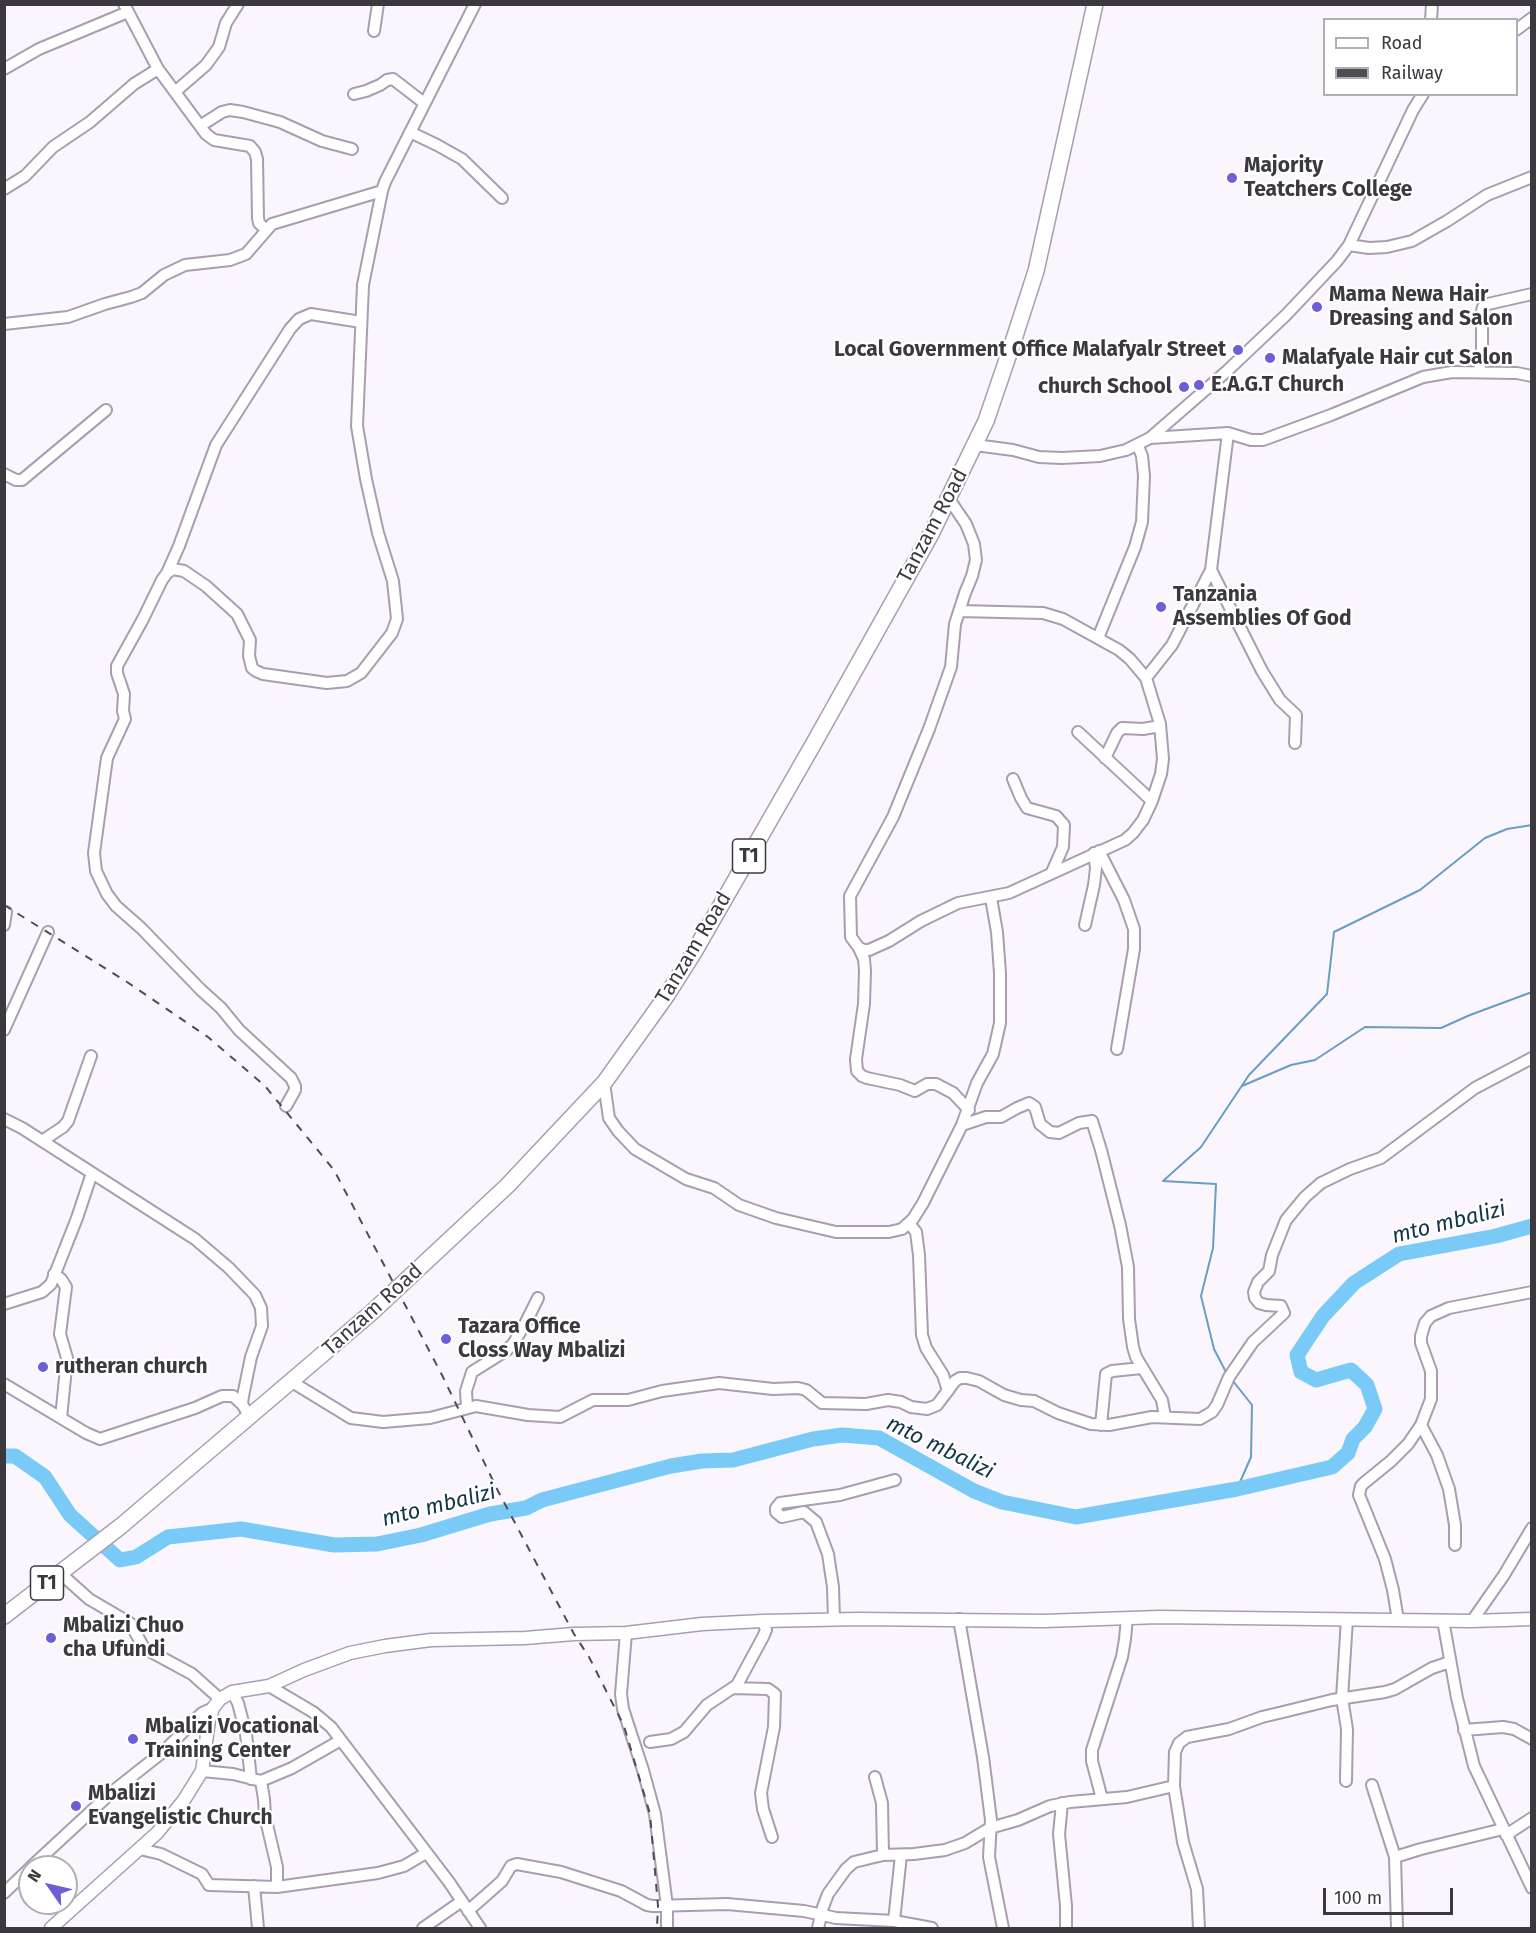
<!DOCTYPE html>
<html>
<head>
<meta charset="utf-8">
<style>
  body { margin:0 }
  #map { position:relative; width:1536px; height:1933px; overflow:hidden; background:#fbf6fe; font-family:"Fira Sans",sans-serif }
  canvas { display:block }
  .frame { position:absolute; inset:0; border:6px solid #3c3840; pointer-events:none }
  .legend { position:absolute; left:1323px; top:18px; width:195px; height:78px; box-sizing:border-box; background:#fff; border:2px solid #b1afb3; margin:0; padding:8px 10px; list-style:none; font-size:18px; color:#3c3840 }
  .legend li { display:flex; align-items:center; gap:12px; height:30px }
  .legend b { width:30px; border:2px solid #b1afb3 }
  .north { position:absolute; left:18px; top:1855px; width:60px; height:60px; box-sizing:border-box; background:#fff; border:2px solid #b1afb3; border-radius:50%; rotate:304deg; font-size:16px; font-weight:700; line-height:24px; text-align:center; color:#3c3840 }
  .north::after { content:''; display:block; margin:auto; width:21px; height:27px; background:#6d5dd7; clip-path:polygon(50% 0,100% 100%,50% 72%,0 100%) }
  .scale { position:absolute; left:1323px; top:1888px; width:130px; height:27px; box-sizing:border-box; border:3px solid #3c3840; border-top:0; padding-left:8px; font-size:18px; line-height:21px; white-space:nowrap; color:#3c3840; -webkit-text-stroke:4px #fff; paint-order:stroke }
</style>
</head>
<body>
<div id="map">
<canvas width="1536" height="1933"></canvas>
<div class="frame"></div>
<ul class="legend">
<li><b style="height:8px;background:#fff"></b>Road</li>
<li><b style="height:8px;background:#504c54"></b>Railway</li>
</ul>
<div class="north">N</div>
<div class="scale">100 m</div>
</div>
<script>
const g = document.querySelector('canvas').getContext('2d');
g.lineJoin = 'round';
const shape = rows => new Path2D(rows.map(r => 'M' + r).join(''));
function stroke(path, color, width, dash) { g.strokeStyle = color; g.lineWidth = width; g.lineCap = dash ? 'butt' : 'round'; g.setLineDash(dash || []); g.stroke(path); }
function write(font, color, halo, rows, align = 'center') {
  g.font = font + ' "Fira Sans",sans-serif'; g.lineWidth = 4.5; g.setLineDash([]); g.textBaseline = 'middle'; g.strokeStyle = halo; g.fillStyle = color; for (const [text, x, y, turn = 0] of rows) {
    g.save(); g.translate(x, y); g.rotate((+turn || 0) * Math.PI / 180); g.textAlign = isNaN(turn) ? turn : align; if (halo) g.strokeText(text, 0, 0); g.fillText(text, 0, 0); g.restore();
  }
}
stroke(shape([
  [1242,1086,1291,1065,1315,1060,1365,1027,1441,1028,1470,1015,1532,992],
  [1227,1374,1214,1349,1201,1296,1213,1248,1216,1184,1163,1181,1201,1147,1249,1075,1327,994,1334,932,1420,890,1485,838,1507,829,1532,825],
  [1233,1381,1252,1405,1251,1457,1237,1489]
]), '#679ec1', 2);
stroke(shape([
  [4,1456,15,1456,45,1477,70,1515,120,1560,136,1557,168,1537,241,1529,334,1545,377,1544,421,1535,490,1514,526,1508,542,1500,671,1466,702,1461,733,1460,813,1439,842,1435,879,1438,974,1491,1002,1502,1076,1517,1237,1489,1332,1467,1348,1453,1353,1439,1365,1427,1375,1409,1367,1385,1351,1370,1316,1380,1301,1372,1297,1355,1323,1316,1354,1283,1399,1254,1496,1236,1532,1226]
]), '#7acaf8', 15);
const minor = shape([
  [124,4,158,69,206,134,214,140,250,146,255,152,257,159,258,218,259,223,266,230],
  [1431,20,1432,4],
  [1516,30,1532,18],
  [374,31,378,4],
  [4,69,39,49,128,12],
  [176,91,206,65,219,47,226,23,238,4],
  [354,94,366,91,380,85,387,80,393,79,424,103],
  [200,126,222,112,230,110,243,112,280,122,322,141,352,149],
  [410,132,437,145,462,159,502,198],
  [4,189,25,176,53,147,90,122,134,84,158,69],
  [1349,245,1369,248,1387,247,1412,241,1447,221,1487,195,1532,177],
  [4,324,68,317,105,304,131,297,142,293,164,275,185,265,230,260,246,254,272,224,382,191],
  [1479,372,1482,354,1482,311,1483,307,1488,304,1532,294],
  [1150,438,1228,433,1251,440,1263,440,1331,415,1423,377,1452,372,1517,373,1532,376],
  [975,445,1013,450,1039,457,1062,458,1100,456,1126,450,1150,438,1227,371,1286,315,1337,261,1349,245,1413,110,1423,94],
  [4,474,16,480,22,480,106,410],
  [949,499,966,524,974,544,976,560,972,576,965,593,955,624,951,667,929,729,893,817,850,896,851,937,859,948,864,950,869,950,889,941,921,921,958,903,1009,893,1125,840,1133,833,1143,820,1152,801,1161,774,1163,759,1160,724,1146,678,1130,659,1119,650,1063,619,1043,613,959,611],
  [1211,570,1262,671,1280,700,1296,715,1295,743],
  [167,573,179,546,216,445,290,329,299,319,311,314,361,322],
  [1098,638,1135,547,1142,522,1144,476,1142,456,1138,446],
  [1146,678,1172,645,1211,570,1228,433],
  [1078,732,1152,801],
  [1105,758,1117,733,1122,728,1143,729,1160,726],
  [1013,779,1021,798,1027,808,1056,816,1064,825,1063,847,1052,872],
  [1099,851,1124,900,1134,929,1134,949,1117,1049],
  [4,925,6,912],
  [1085,925,1094,885,1096,868,1094,853],
  [859,948,864,959,865,971,864,1004,856,1059,857,1071,862,1076,867,1078,900,1085,915,1091,927,1084,936,1084,953,1093,969,1110],
  [4,1030,48,932],
  [604,1083,609,1118,618,1131,635,1149,686,1179,714,1188,739,1205,776,1218,836,1232,889,1232,902,1229,913,1219,923,1203,962,1125,977,1083,993,1054,1000,1023,1000,973,997,932,991,898],
  [286,1106,295,1090,295,1086,291,1078,239,1030,221,1008,201,990,141,928,116,906,107,894,96,871,94,853,107,758,125,719,123,711,124,694,117,673,117,666,143,619,162,580,167,573,173,569,184,571,206,586,237,614,250,640,249,656,252,668,256,671,263,674,327,683,347,681,361,673,392,633,397,619,393,581,378,533,366,479,357,426,363,285,382,191,385,182,475,4],
  [4,1119,22,1128,195,1239,229,1268,255,1295,261,1308,262,1326,251,1357,243,1396,242,1404,250,1417],
  [962,1125,986,1117,1001,1117,1017,1108,1029,1103,1035,1107,1040,1124,1050,1132,1059,1133,1079,1123,1092,1121,1101,1150,1120,1225,1128,1267,1129,1319,1133,1347,1136,1357,1162,1400,1165,1417],
  [42,1141,63,1127,68,1121,91,1056],
  [909,1223,916,1232,919,1255,922,1335,926,1348,943,1375,948,1391],
  [54,1274,61,1279,66,1287,60,1334,67,1358,61,1418],
  [4,1304,42,1292,51,1284,77,1218,92,1173],
  [292,1382,351,1418,383,1422,430,1418,476,1406,528,1415,560,1417,593,1400,628,1400,662,1391,719,1383,773,1389,798,1388,806,1390,822,1403,866,1404,888,1400,901,1402,911,1407,927,1409,937,1405,955,1381,960,1378,967,1378,979,1381,1004,1395,1021,1400,1034,1401,1058,1413,1091,1424,1109,1425,1152,1417,1200,1419,1212,1412,1217,1405,1229,1377,1253,1342,1284,1313,1281,1306,1266,1305,1259,1303,1255,1298,1254,1292,1258,1282,1269,1271,1272,1255,1286,1220,1305,1197,1321,1183,1350,1169,1381,1158,1475,1088,1532,1058],
  [4,1384,86,1433,100,1439,195,1408,222,1396,233,1396,242,1404],
  [467,1407,466,1391,472,1372,507,1350,513,1344,525,1324,538,1298],
  [1101,1425,1106,1374,1112,1371,1142,1368],
  [1421,1425,1437,1455,1449,1489,1455,1525,1455,1545],
  [60,1573,89,1599,130,1623,144,1648,192,1674,220,1699],
  [834,1619,833,1587,828,1554,816,1522,804,1512,782,1517,776,1512,776,1508,780,1503,840,1495,895,1480],
  [959,1619,983,1757,991,1820,989,1857,1003,1928],
  [1398,1620,1393,1590,1385,1559,1359,1495,1361,1486,1364,1483,1391,1461,1408,1444,1421,1425,1431,1399,1431,1371,1421,1343,1421,1336,1425,1323,1431,1316,1449,1308,1532,1292],
  [1443,1620,1457,1698,1474,1766,1532,1888],
  [1472,1621,1504,1575,1532,1528],
  [626,1633,621,1694,623,1709,643,1770,655,1814,667,1906,667,1928],
  [269,1686,313,1712,331,1727,449,1882,480,1928],
  [733,1688,768,1689,775,1694,774,1727,761,1793,763,1809,772,1837],
  [232,1692,238,1703,246,1734,251,1779],
  [1464,1730,1503,1727,1514,1729,1532,1739],
  [650,1742,671,1739,684,1732,707,1705,737,1685,763,1637,766,1630,763,1621],
  [202,1771,233,1774,261,1781,292,1768,341,1740],
  [875,1777,882,1803,883,1855],
  [261,1781,264,1799,265,1816,277,1867,277,1887],
  [1346,1781,1347,1729,1342,1698,1347,1619],
  [1372,1785,1395,1857,1397,1928],
  [1102,1799,1092,1761,1092,1750,1122,1657,1125,1639,1127,1618],
  [1062,1803,1059,1834,1066,1906,1066,1928],
  [1506,1835,1532,1818],
  [140,1849,161,1854,202,1874,209,1885,277,1887,378,1873,404,1866,426,1853],
  [1395,1857,1421,1849,1503,1829],
  [31,1867,112,1792,164,1751,202,1713,213,1708],
  [254,1886,258,1928],
  [4,1893,30,1868],
  [468,1911,502,1881,511,1866,517,1864,561,1872,621,1891,647,1905,653,1906,727,1904,804,1911,836,1918,894,1921,932,1928],
  [894,1921,901,1855],
  [423,1928,462,1901],
  [818,1928,823,1907,828,1894,846,1869,854,1862,883,1855,914,1854,945,1850,965,1843,990,1828,1018,1820,1050,1806,1070,1802,1127,1797,1174,1786],
  [1199,1928,1197,1889,1183,1842,1174,1786,1175,1752,1179,1743,1187,1737,1229,1729,1262,1717,1283,1712,1332,1700,1385,1692,1395,1689,1432,1668,1450,1662]
]);
const major = shape([
  [51,1928,157,1833,184,1800,202,1771,209,1720,213,1708,220,1699,232,1692,269,1686,304,1670,350,1653,385,1646,431,1640,525,1638,574,1634,626,1633,702,1624,763,1621,859,1619,1044,1621,1159,1617,1472,1621,1532,1619]
]);
const highway = shape([
  [4,1616,121,1526,371,1313,507,1186,604,1083,667,995,693,954,814,743,931,534,986,421,1014,339,1036,271,1095,4]
]);
stroke(minor, '#a99db1', 14);
stroke(major, '#a99db1', 15);
stroke(highway, '#a99db1', 18);
stroke(minor, '#fff', 10);
stroke(major, '#fff', 12);
stroke(highway, '#fff', 15);
stroke(shape([
  [4,905,127,982,208,1037,265,1086,334,1170,442,1375,498,1491,574,1634,589,1657,624,1726,650,1814,658,1906,657,1928]
]), '#504c54', 2, [8, 8]);
for (const [x, y, r, color] of [
  [1232,178,6,"#6d5dd7"],
  [1317,307,6,"#6d5dd7"],
  [1238,350,6,"#6d5dd7"],
  [1270,358,6,"#6d5dd7"],
  [1199,385,6,"#6d5dd7"],
  [1184,387,6,"#6d5dd7"],
  [1161,607,6,"#6d5dd7"],
  [446,1339,6,"#6d5dd7"],
  [43,1367,6,"#6d5dd7"],
  [51,1638,6,"#6d5dd7"],
  [133,1739,6,"#6d5dd7"],
  [76,1806,6,"#6d5dd7"]
]) { const dot = new Path2D(); dot.arc(x, y, r, 0, 2 * Math.PI); g.fillStyle = color; g.fill(dot); stroke(dot, '#fff', 2); }
for (const [x, y, w] of [
  [749,856,33],
  [47,1583,33]
]) { const box = new Path2D(); box.roundRect(x - w / 2, y - 17, w, 34, 4.5); g.fillStyle = '#fff'; g.fill(box); stroke(box, '#3c3840', 1.5); }
write('bold 20px', '#3c3840', null, [
  ["T1",749,856],
  ["T1",47,1583]
]);
write('bold 21px', '#3c3840', '#fff', [
  ["Majority",1244,166],
  ["Teatchers College",1244,190],
  ["Mama Newa Hair",1329,295],
  ["Dreasing and Salon",1329,319],
  ["Local Government Office Malafyalr Street",1226,350,"right"],
  ["Malafyale Hair cut Salon",1282,358],
  ["E.A.G.T Church",1211,385],
  ["church School",1172,387,"right"],
  ["Tanzania",1173,595],
  ["Assemblies Of God",1173,619],
  ["Tazara Office",458,1327],
  ["Closs Way Mbalizi",458,1351],
  ["rutheran church",55,1367],
  ["Mbalizi Chuo",63,1626],
  ["cha Ufundi",63,1650],
  ["Mbalizi Vocational",145,1727],
  ["Training Center",145,1751],
  ["Mbalizi",88,1794],
  ["Evangelistic Church",88,1818]
], 'left');
write('21px', '#3c3840', '#fff', [
  ["Tanzam Road",933,526,-62],
  ["Tanzam Road",694,948,-59],
  ["Tanzam Road",373,1310,-42]
]);
write('italic 22px', '#123649', '#fff', [
  ["mto mbalizi",1449,1223,-14],
  ["mto mbalizi",940,1448,26],
  ["mto mbalizi",439,1506,-14]
]);
</script>
</body>
</html>
